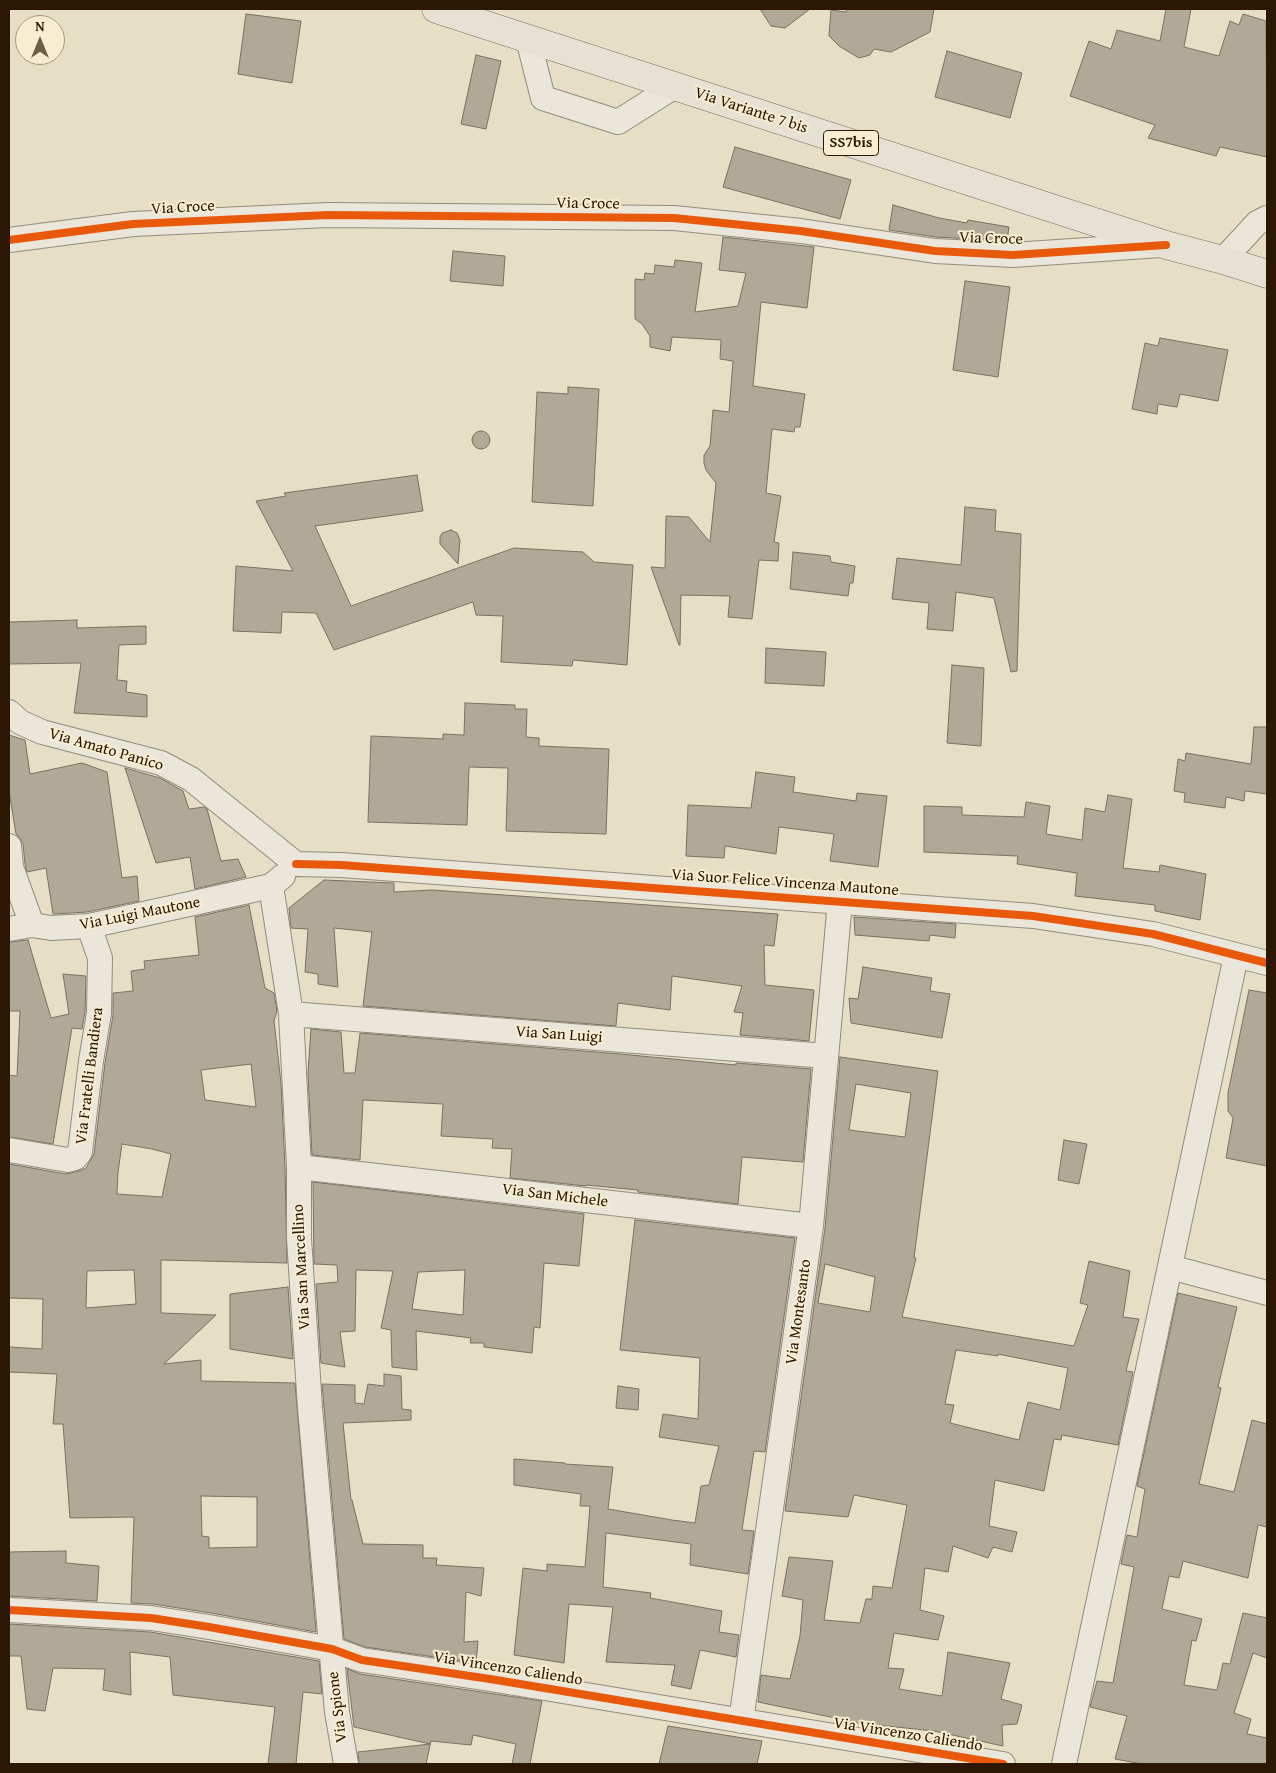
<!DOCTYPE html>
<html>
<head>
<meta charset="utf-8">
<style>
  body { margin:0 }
  #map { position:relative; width:1276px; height:1773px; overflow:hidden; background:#e6dec5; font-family:"Gentium Book Plus",serif }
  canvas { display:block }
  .frame { position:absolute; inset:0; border:10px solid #2c1604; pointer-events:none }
  .north { position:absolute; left:15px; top:15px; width:50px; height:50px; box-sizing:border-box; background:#f7eed1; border:1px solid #a6987f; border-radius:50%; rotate:0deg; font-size:14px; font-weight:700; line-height:20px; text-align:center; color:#2c1604 }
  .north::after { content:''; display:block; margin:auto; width:18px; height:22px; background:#6d5c48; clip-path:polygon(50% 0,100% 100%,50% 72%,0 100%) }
</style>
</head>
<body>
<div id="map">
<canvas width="1276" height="1773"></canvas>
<div class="frame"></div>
<div class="north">N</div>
</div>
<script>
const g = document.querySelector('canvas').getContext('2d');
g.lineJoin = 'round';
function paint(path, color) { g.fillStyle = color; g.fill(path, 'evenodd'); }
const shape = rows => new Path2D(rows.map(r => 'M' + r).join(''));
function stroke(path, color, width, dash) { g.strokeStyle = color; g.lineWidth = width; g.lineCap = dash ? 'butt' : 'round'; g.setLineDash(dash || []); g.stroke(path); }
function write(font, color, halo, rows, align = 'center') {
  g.font = font + ' "Gentium Book Plus",serif'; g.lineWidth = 4; g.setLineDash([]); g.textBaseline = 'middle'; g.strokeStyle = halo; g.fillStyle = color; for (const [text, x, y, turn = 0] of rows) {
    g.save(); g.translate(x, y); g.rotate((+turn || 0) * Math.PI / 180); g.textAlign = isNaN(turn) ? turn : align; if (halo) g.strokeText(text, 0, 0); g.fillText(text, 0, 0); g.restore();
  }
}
const building = shape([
  [760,9,810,9,785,28,771,26,760,9],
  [847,9,934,9,930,32,891,52,874,49,870,55,859,58,839,46,829,36,831,10,846,12,847,9],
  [1166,9,1191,9,1184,47,1219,56,1230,21,1239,25,1243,14,1266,21,1267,157,1220,147,1216,156,1148,138,1155,125,1070,96,1089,41,1111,49,1117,30,1160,41,1166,9],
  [246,14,301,21,292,83,238,74,246,14],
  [947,51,1022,73,1010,118,935,97,947,51],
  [476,55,501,61,486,129,461,124,476,55],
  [735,147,851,180,840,219,723,187,735,147],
  [893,205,939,218,967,223,968,220,1009,227,1007,241,936,237,889,230,893,205],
  [723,237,814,247,807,308,761,302,753,386,805,394,800,427,795,427,794,432,772,429,766,493,781,496,774,542,779,543,778,561,759,560,752,619,728,617,730,596,681,595,680,645,679,645,651,567,665,568,666,516,689,517,710,542,716,483,706,470,704,463,704,455,710,446,713,410,729,412,733,361,720,359,721,340,672,337,670,351,650,347,650,336,642,324,635,319,635,279,644,280,645,273,654,274,655,265,674,267,675,260,702,263,695,312,738,306,746,273,719,270,723,237],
  [453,251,505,256,503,286,450,281,453,251],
  [965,281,1010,287,998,377,953,370,965,281],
  [1160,338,1228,350,1218,401,1180,394,1177,407,1158,404,1157,414,1132,409,1145,343,1158,346,1160,338],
  [568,387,599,389,593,506,532,502,537,392,568,394,568,387],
  '472 440a9 9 0 1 1 18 0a9 9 0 1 1-18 0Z',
  [417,475,423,511,315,526,351,606,514,548,583,552,594,562,633,565,627,665,573,660,572,666,501,662,503,616,476,615,473,602,334,650,316,613,282,612,281,633,233,631,236,566,293,571,256,501,286,496,284,493,417,475],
  [965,507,996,510,995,531,1021,534,1017,671,1011,672,994,598,956,592,953,631,927,629,929,603,892,599,897,558,961,565,965,507],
  [451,530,457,533,460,540,458,564,440,544,440,537,442,533,451,530],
  [793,552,830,556,831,562,855,566,853,583,850,583,848,596,790,589,793,552],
  [77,620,77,628,146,626,146,644,119,645,117,680,127,681,126,692,147,695,147,717,74,713,81,663,9,664,9,622,77,620],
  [766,648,826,652,824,686,765,683,766,648],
  [952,665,984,668,981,746,947,743,952,665],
  [465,703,515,705,515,709,527,709,526,737,539,738,539,746,609,749,606,834,506,831,508,768,469,767,467,825,368,822,371,736,443,739,443,734,464,735,465,703],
  [1254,727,1267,727,1267,794,1245,791,1244,801,1226,797,1225,808,1184,802,1185,793,1174,791,1178,759,1185,761,1186,753,1251,764,1254,727],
  [9,735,25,740,30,774,82,763,107,772,122,878,137,876,139,901,87,912,53,914,46,868,27,872,25,864,23,844,20,838,16,834,9,791,9,735],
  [125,768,160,778,183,791,189,809,204,807,207,809,221,861,238,859,246,877,195,889,190,857,156,863,125,768],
  [756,772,795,777,793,792,856,801,857,793,887,796,878,867,830,861,834,834,779,827,776,854,725,846,724,858,686,856,688,805,751,808,756,772],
  [1108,795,1132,799,1123,868,1159,872,1160,865,1206,874,1200,920,1155,911,1155,905,1075,896,1077,873,1017,864,1018,856,924,852,924,806,962,807,962,815,1024,817,1026,802,1050,806,1046,834,1082,840,1085,808,1105,812,1108,795],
  [324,880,394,883,394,892,432,890,778,914,774,946,764,945,765,985,814,990,809,1041,740,1035,743,1013,734,1012,742,986,672,976,670,1010,618,1003,616,1026,363,1006,372,932,334,928,338,987,318,984,318,974,305,972,308,929,291,928,289,908,324,880],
  [249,905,265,988,274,993,277,1011,274,1021,281,1083,285,1167,287,1263,161,1260,161,1313,216,1315,164,1364,201,1360,201,1381,295,1383,316,1632,211,1613,153,1604,131,1603,134,1517,70,1518,63,1424,53,1424,57,1374,9,1372,9,1347,42,1349,43,1299,9,1298,9,1164,66,1174,79,1171,86,1168,94,1154,105,1063,113,1015,113,993,133,991,131,971,145,969,144,961,199,955,195,917,249,905],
  [251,1064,256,1107,205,1100,201,1070,251,1064],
  [122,1144,152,1149,171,1154,162,1197,117,1194,118,1172,122,1144],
  [134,1270,136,1304,86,1308,87,1271,134,1270],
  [201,1496,257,1497,257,1547,209,1548,209,1537,202,1536,201,1496],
  [854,917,956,924,955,938,930,935,929,941,855,935,854,917],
  [28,940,51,1018,69,1014,63,974,86,976,85,1012,82,1029,72,1028,53,1144,9,1137,9,1075,17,1076,20,1011,9,1011,9,942,28,940],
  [863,967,932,978,930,991,950,994,942,1038,851,1023,849,998,858,999,863,967],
  [1249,990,1267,993,1267,1166,1226,1158,1233,1118,1228,1111,1228,1093,1249,990],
  [311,1029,341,1032,344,1073,355,1073,360,1033,620,1054,736,1065,736,1063,811,1069,803,1162,742,1157,738,1204,638,1192,638,1190,586,1185,586,1186,510,1178,512,1149,492,1148,493,1139,441,1136,443,1104,363,1100,360,1160,312,1155,308,1074,311,1029],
  [840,1057,938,1071,914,1258,916,1258,902,1317,1074,1346,1088,1305,1080,1303,1089,1261,1130,1271,1123,1317,1139,1319,1126,1371,1133,1372,1118,1445,1062,1435,1061,1440,1054,1439,1044,1491,995,1480,989,1526,1017,1532,1012,1552,993,1547,988,1558,953,1546,948,1572,925,1568,920,1610,944,1616,938,1640,894,1633,888,1668,904,1669,899,1689,942,1696,948,1652,1010,1663,1001,1699,1022,1705,1017,1724,1002,1725,1003,1746,934,1731,849,1722,850,1721,758,1702,761,1675,790,1679,800,1636,803,1600,782,1596,789,1557,833,1561,824,1620,860,1623,866,1599,872,1599,873,1586,892,1588,907,1505,854,1495,848,1517,785,1511,825,1228,840,1057],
  [856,1084,911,1093,905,1137,849,1130,856,1084],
  [825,1264,875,1277,870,1312,818,1303,825,1264],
  [956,1350,998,1356,998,1354,1068,1368,1060,1410,1028,1402,1019,1440,950,1423,954,1405,945,1404,956,1350],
  [1064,1140,1087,1144,1079,1184,1058,1180,1064,1140],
  [313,1182,584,1214,579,1266,544,1263,540,1328,534,1327,532,1353,484,1347,484,1343,470,1343,471,1338,416,1331,417,1370,392,1367,391,1330,381,1328,393,1271,356,1270,355,1331,340,1332,345,1367,321,1363,316,1284,338,1282,337,1265,314,1264,313,1182],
  [465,1270,463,1315,412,1309,418,1272,465,1270],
  [635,1220,795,1238,765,1452,754,1451,742,1530,754,1531,748,1574,690,1565,691,1544,606,1533,603,1587,651,1593,650,1598,722,1611,719,1632,739,1635,736,1657,700,1650,691,1689,671,1685,675,1665,606,1662,613,1607,569,1604,564,1663,514,1655,523,1568,547,1571,547,1564,585,1567,590,1506,580,1506,581,1494,514,1485,514,1459,565,1463,565,1464,613,1467,608,1509,672,1520,695,1523,701,1486,709,1485,719,1446,659,1437,663,1414,698,1419,700,1358,620,1350,635,1220],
  [288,1287,293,1359,230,1349,230,1294,288,1287],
  [1178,1293,1237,1307,1218,1387,1221,1388,1199,1484,1234,1492,1252,1420,1267,1424,1267,1527,1258,1525,1248,1578,1183,1561,1179,1578,1169,1576,1162,1609,1202,1619,1196,1641,1192,1640,1184,1685,1217,1690,1223,1663,1230,1664,1243,1613,1267,1618,1267,1658,1253,1653,1234,1713,1251,1719,1247,1734,1267,1738,1267,1764,1142,1764,1115,1759,1127,1716,1090,1707,1097,1681,1113,1683,1134,1567,1121,1564,1127,1535,1137,1537,1145,1489,1137,1486,1178,1293],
  [384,1374,401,1376,402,1409,411,1410,411,1420,343,1423,351,1500,352,1500,363,1544,423,1545,423,1558,437,1558,436,1565,484,1568,481,1596,466,1592,464,1642,478,1641,476,1663,365,1647,344,1639,322,1384,355,1385,355,1403,364,1404,368,1384,384,1386,384,1374],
  [618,1386,639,1389,638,1410,616,1408,618,1386],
  [66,1551,66,1563,99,1566,97,1601,9,1596,9,1552,66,1551],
  [9,1624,150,1632,319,1661,322,1694,303,1692,296,1764,268,1764,275,1707,173,1695,170,1657,130,1652,131,1695,103,1690,105,1669,53,1668,45,1711,27,1709,21,1656,9,1656,9,1624],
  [347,1669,360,1674,542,1701,530,1764,512,1764,516,1744,473,1735,471,1745,431,1741,426,1764,359,1764,358,1752,430,1744,354,1727,347,1669],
  [668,1726,762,1741,757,1764,659,1764,668,1726]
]);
paint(building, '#b0a997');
stroke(building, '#797162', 1);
const minor = shape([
  [528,39,543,98,618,122,675,86],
  [9,240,133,224,328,215,674,218,801,231,935,251,1013,255,1161,245],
  [1223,260,1257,223,1267,218],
  [9,712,20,722,42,732,161,763,191,779,296,864],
  [9,846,11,867,32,925],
  [296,864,341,865,1033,916,1153,934,1267,963],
  [271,886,291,1014,299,1167,299,1238,310,1408,337,1712,346,1764],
  [9,929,32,925,51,928,89,926,271,886,283,876],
  [291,1014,826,1056],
  [9,1150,68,1160,75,1158,80,1152,91,1061,99,1013,100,958,89,926],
  [299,1167,811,1226],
  [1170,1267,1267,1293],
  [9,1610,151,1618,209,1627,332,1649,362,1660,490,1679,1003,1764],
  [741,1721,811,1226,840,901],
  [1064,1764,1236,956]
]);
const major = shape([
  [436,9,1166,245,1223,260,1267,274]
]);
stroke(minor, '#938c7c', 26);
stroke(major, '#797162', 29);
stroke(minor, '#eae6d9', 24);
stroke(major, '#e6e1d3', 28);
stroke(shape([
  [9,240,133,224,328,215,674,218,801,231,935,251,1013,255,1166,245],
  [296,864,341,865,1033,916,1153,934,1267,963],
  [9,1610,151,1618,209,1627,332,1649,362,1660,490,1679,1003,1764]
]), '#e8590c', 8);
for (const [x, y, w] of [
  [851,143,55]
]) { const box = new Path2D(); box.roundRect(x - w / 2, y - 12.5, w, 25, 4); g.fillStyle = '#f7eed1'; g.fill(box); stroke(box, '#2c1604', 1); }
write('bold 15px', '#2c1604', null, [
  ["SS7bis",851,143]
]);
write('16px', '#2c1604', '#f7eed1', [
  ["Via Variante 7 bis",751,111,18],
  ["Via Croce",588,204,1],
  ["Via Croce",183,208,-3],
  ["Via Croce",991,239,2],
  ["Via Amato Panico",106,750,16],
  ["Via Suor Felice Vincenza Mautone",785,883,4],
  ["Via Luigi Mautone",140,914,-11],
  ["Via San Luigi",559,1035,4],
  ["Via Fratelli Bandiera",90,1076,-83],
  ["Via San Michele",555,1196,7],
  ["Via San Marcellino",302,1267,-93],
  ["Via Montesanto",799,1312,-82],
  ["Via Vincenzo Caliendo",508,1669,9],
  ["Via Spione",338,1707,-97],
  ["Via Vincenzo Caliendo",908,1735,9]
]);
</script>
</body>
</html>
